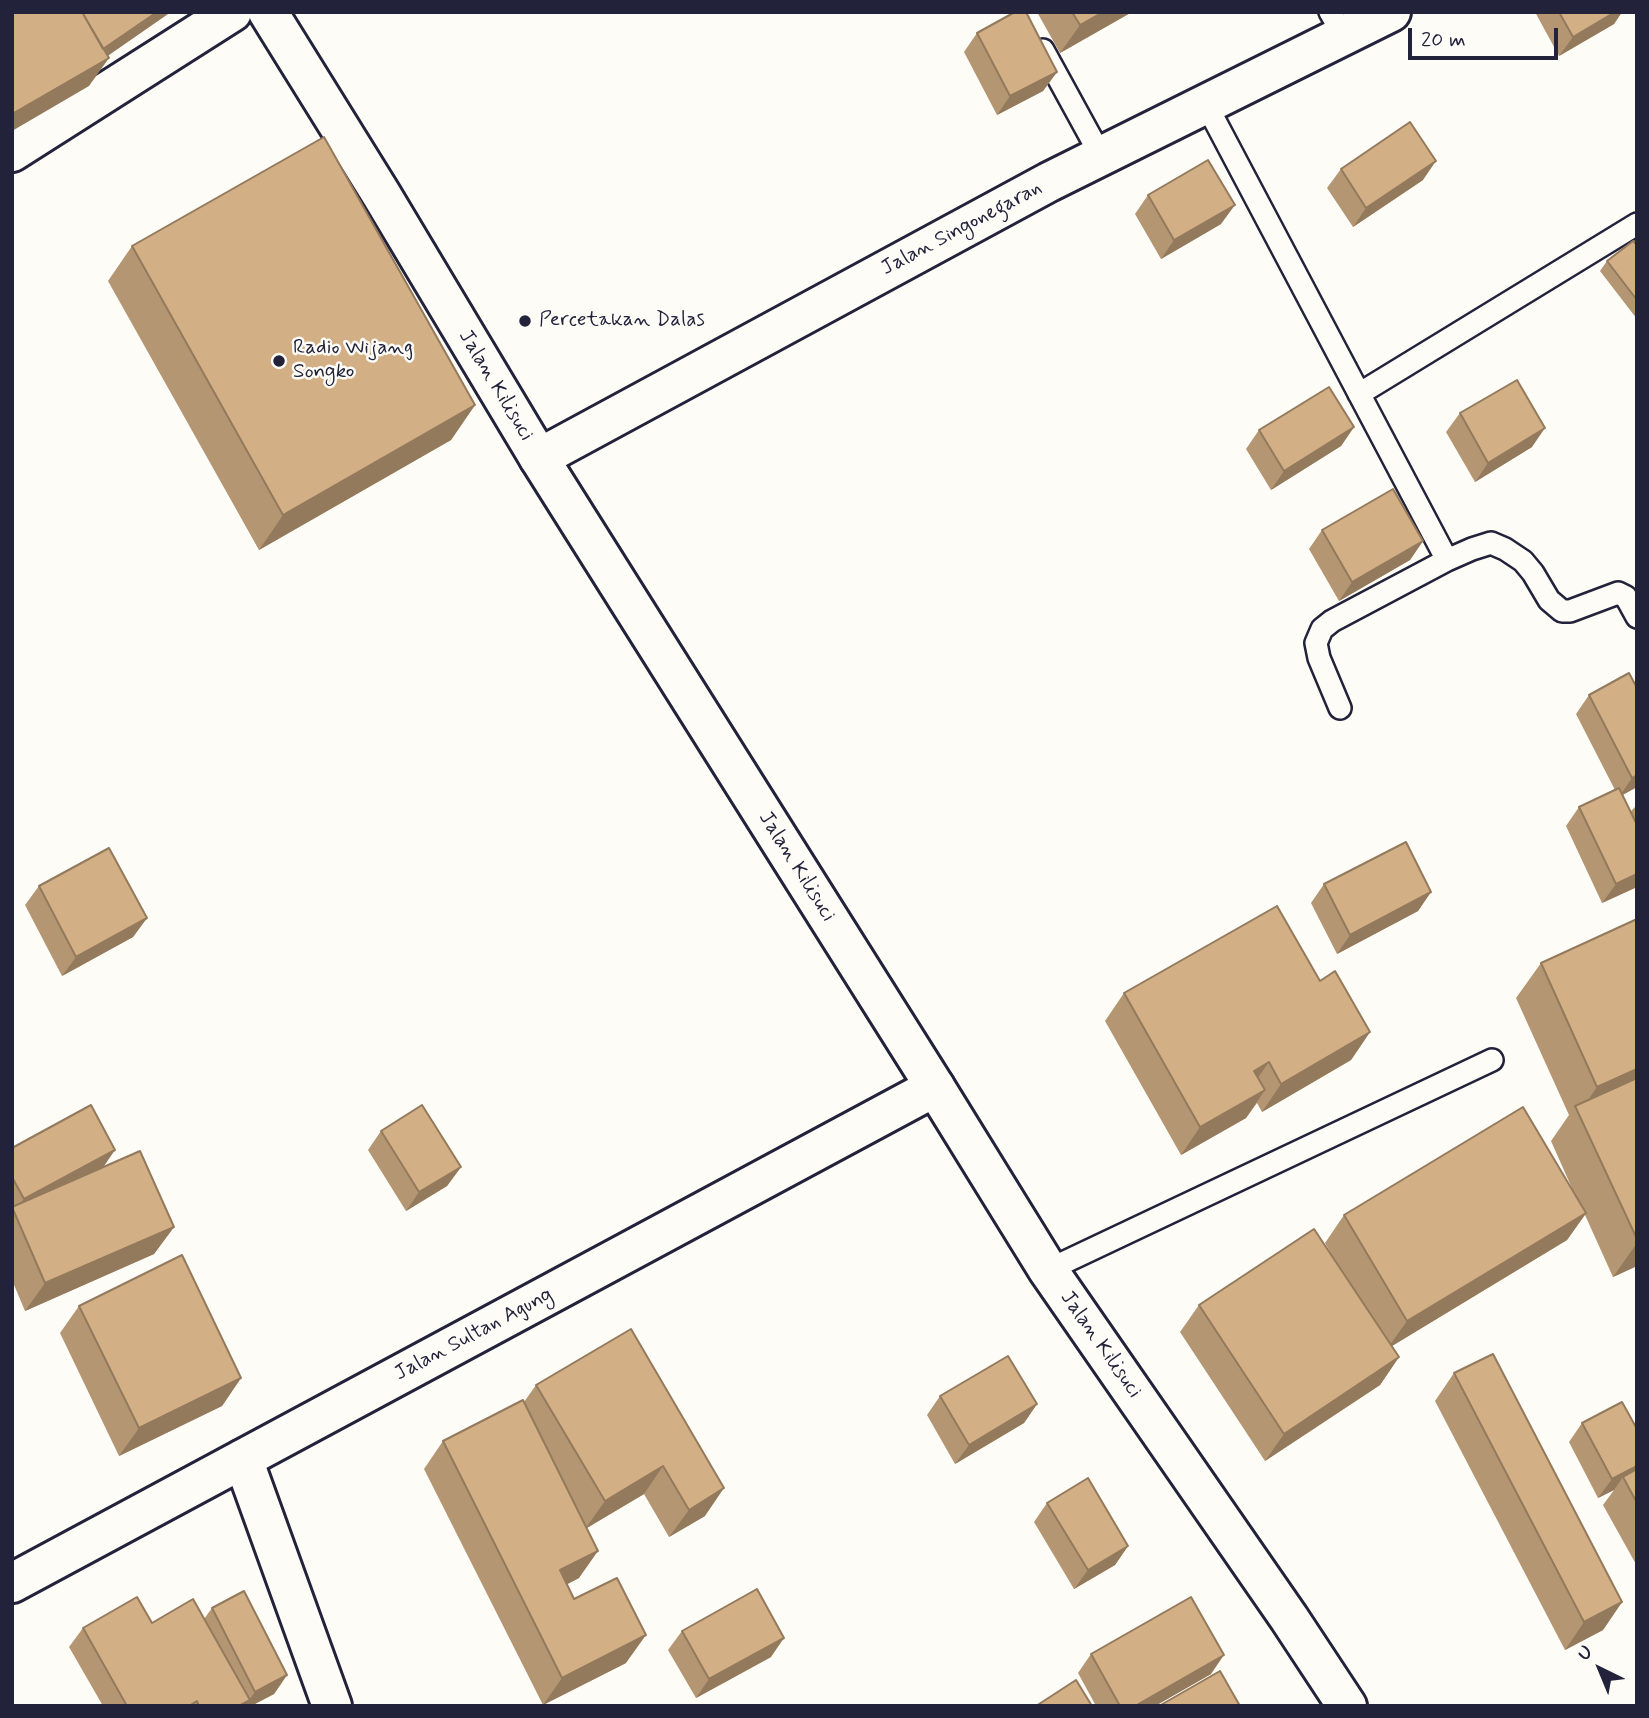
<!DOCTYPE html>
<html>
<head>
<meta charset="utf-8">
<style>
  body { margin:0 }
  #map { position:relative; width:1649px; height:1718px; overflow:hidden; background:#fdfcf7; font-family:Mynerve,sans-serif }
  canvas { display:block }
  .frame { position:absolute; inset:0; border:14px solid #22223b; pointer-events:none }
  .north { position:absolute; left:1565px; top:1634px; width:70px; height:70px; -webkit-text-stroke:5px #fdfcf7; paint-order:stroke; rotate:317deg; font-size:19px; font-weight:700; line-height:28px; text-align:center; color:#22223b }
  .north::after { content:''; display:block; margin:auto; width:24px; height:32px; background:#22223b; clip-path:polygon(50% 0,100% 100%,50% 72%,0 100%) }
  .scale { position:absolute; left:1408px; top:28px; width:150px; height:32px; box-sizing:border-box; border:4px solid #22223b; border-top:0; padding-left:9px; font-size:21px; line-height:24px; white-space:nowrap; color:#22223b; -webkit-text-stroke:5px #fdfcf7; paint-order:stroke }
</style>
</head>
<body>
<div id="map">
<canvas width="1649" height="1718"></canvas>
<div class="frame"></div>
<div class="north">U</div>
<div class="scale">20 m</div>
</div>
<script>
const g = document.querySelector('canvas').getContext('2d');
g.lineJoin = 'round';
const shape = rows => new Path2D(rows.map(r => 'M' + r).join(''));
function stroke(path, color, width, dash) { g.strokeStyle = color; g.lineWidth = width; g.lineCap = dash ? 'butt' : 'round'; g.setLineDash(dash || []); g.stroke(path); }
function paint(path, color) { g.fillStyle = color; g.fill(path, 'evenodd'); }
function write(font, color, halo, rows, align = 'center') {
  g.font = font + ' Mynerve,sans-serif'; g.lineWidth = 5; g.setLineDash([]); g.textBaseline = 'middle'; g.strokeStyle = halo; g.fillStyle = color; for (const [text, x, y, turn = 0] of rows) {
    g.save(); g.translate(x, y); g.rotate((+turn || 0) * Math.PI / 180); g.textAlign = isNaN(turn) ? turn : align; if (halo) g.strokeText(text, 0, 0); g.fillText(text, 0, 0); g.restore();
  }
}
const service = shape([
  [1330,12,1344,36],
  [1043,50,1101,156],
  [1206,104,1447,560,1332,621,1322,629,1316,643,1319,658,1340,708],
  [1359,394,1637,224],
  [1447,560,1472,549,1491,543,1505,549,1523,561,1533,573,1549,600,1562,611,1570,611,1618,593,1626,597,1637,617],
  [1048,1270,1492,1060]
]);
const minor = shape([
  [12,152,232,12],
  [539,458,1049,182,1391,12],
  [243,1459,332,1706]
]);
const tertiary = shape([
  [12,1583,935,1087]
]);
const secondary = shape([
  [268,12,381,194,539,458,935,1087,1048,1270,1289,1618,1347,1706]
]);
stroke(service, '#22223b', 26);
stroke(minor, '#22223b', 44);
stroke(tertiary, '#22223b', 44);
stroke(secondary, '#22223b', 44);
stroke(service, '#fdfcf7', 21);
stroke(minor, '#fdfcf7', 38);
stroke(tertiary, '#fdfcf7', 38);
stroke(secondary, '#fdfcf7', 38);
paint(shape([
  [1037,12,1132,12,1060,53],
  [1535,12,1622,12,1614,24,1559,56],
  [977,33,1057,72,1043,91,997,115,964,52],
  [1341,169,1423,180,1353,227,1327,188],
  [1148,195,1221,224,1161,259,1135,214],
  [1637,245,1637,319,1600,271,1607,261],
  [132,246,475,405,451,440,259,550,108,281],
  [1460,413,1532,447,1475,482,1446,432],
  [1354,427,1341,446,1271,490,1246,449,1259,430],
  [1322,530,1423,541,1410,560,1339,601,1309,549],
  [1589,695,1637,787,1622,795,1630,812,1637,805,1637,887,1602,903,1566,826,1579,807,1615,790,1576,714],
  [1324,884,1431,892,1418,911,1337,954,1311,903],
  [39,886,147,918,133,937,62,976,25,905],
  [1637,919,1637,1266,1613,1277,1585,1215,1567,1240,1392,1346,1399,1357,1380,1385,1265,1461,1180,1332,1199,1305,1338,1266,1325,1243,1344,1215,1575,1195,1551,1141,1569,1115,1516,998,1541,963],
  [1320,981,1370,1032,1351,1060,1262,1112,1257,1103,1246,1118,1181,1155,1105,1021,1124,993],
  [381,1131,461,1167,447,1186,406,1211,368,1150],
  [12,1148,103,1167,174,1227,154,1254,25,1311,12,1280],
  [79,1306,241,1378,222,1406,119,1456,60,1333],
  [631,1329,705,1516,669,1537,644,1494,587,1528,579,1578,567,1584,574,1599,626,1663,543,1705,424,1469,443,1441,524,1402,536,1385],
  [1454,1373,1622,1602,1603,1630,1565,1650,1435,1401],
  [940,1396,1037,1404,1024,1423,955,1464,927,1415],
  [1582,1423,1637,1429,1637,1566,1603,1505,1614,1490,1598,1498,1569,1442],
  [1047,1503,1128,1546,1115,1565,1074,1589,1034,1522],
  [212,1608,287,1675,274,1694,251,1706,103,1706,69,1647,83,1628,204,1619],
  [682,1631,771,1657,696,1698,668,1650],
  [1091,1654,1211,1674,1155,1706,1096,1706,1078,1673]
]), '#b59672');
paint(shape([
  [157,12,171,12,86,71,100,51],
  [1103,12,1132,12,1060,53,1080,25],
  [1615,12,1622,12,1614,24,1559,56,1573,37],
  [109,58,89,86,12,131,12,114],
  [1057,72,1043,91,997,115,1010,96],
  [1436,161,1423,180,1353,227,1366,208],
  [1235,205,1221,224,1161,259,1174,240],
  [475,405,451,440,259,550,283,515],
  [1354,427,1341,446,1271,490,1284,471],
  [1545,428,1532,447,1475,482,1488,463],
  [1423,541,1410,560,1339,601,1352,582],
  [1637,775,1637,787,1619,797,1632,778],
  [1637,874,1637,887,1602,903,1616,884],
  [1431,892,1418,911,1337,954,1350,935],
  [147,918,133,937,62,976,76,957],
  [1370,1032,1351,1060,1262,1112,1281,1084],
  [1269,1062,1249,1090,1254,1071],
  [1637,1069,1637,1093,1579,1113,1597,1087],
  [1265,1090,1246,1118,1181,1155,1200,1127],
  [115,1150,102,1169,14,1212,24,1199],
  [461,1167,447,1186,406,1211,419,1192],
  [1586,1213,1567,1240,1387,1349,1407,1321],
  [174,1227,154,1254,25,1311,45,1283],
  [1637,1243,1637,1266,1613,1277],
  [1399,1357,1380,1385,1265,1461,1284,1434],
  [241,1378,222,1406,119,1456,139,1428],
  [1037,1404,1024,1423,955,1464,969,1445],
  [663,1466,644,1494,585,1529,605,1501],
  [1637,1466,1637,1477,1623,1477,1614,1490,1598,1498,1612,1479],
  [724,1488,705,1516,669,1537,689,1510],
  [1128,1546,1115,1565,1074,1589,1088,1570],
  [598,1551,579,1578,541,1598,560,1570],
  [1622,1602,1603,1630,1565,1650,1584,1622],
  [646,1635,626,1663,543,1705,562,1678],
  [784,1638,771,1657,696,1698,709,1679],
  [1224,1655,1211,1674,1155,1706,1135,1706],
  [287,1675,274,1694,251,1706,239,1706,249,1700,255,1692]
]), '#947a5d');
const building = shape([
  [12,12,82,12,109,58,12,114,12,12],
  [82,12,157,12,103,49,82,12],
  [1015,12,1026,12,1057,72,1010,96,977,33,1015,12],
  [1072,12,1103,12,1080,25,1072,12],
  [1559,12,1615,12,1573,37,1559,12],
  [1410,122,1436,161,1366,208,1341,169,1410,122],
  [324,137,475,405,283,515,132,246,324,137],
  [1208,160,1235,205,1174,240,1148,195,1208,160],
  [1633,241,1637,245,1637,300,1607,261,1633,241],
  [1517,380,1545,428,1488,463,1460,413,1517,380],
  [1329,387,1354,427,1284,471,1259,430,1329,387],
  [1393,489,1423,541,1352,582,1322,530,1393,489],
  [1629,673,1637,688,1637,775,1632,778,1589,695,1629,673],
  [1619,788,1637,825,1637,874,1616,884,1579,807,1619,788],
  [1406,842,1431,892,1350,935,1324,884,1406,842],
  [109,848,147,918,76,957,39,886,109,848],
  [1277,906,1320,981,1335,971,1370,1032,1281,1084,1269,1062,1254,1071,1265,1090,1200,1127,1124,993,1277,906],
  [1637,919,1637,1069,1597,1087,1541,963,1637,919],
  [1637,1078,1637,1239,1575,1106,1637,1078],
  [91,1105,115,1150,24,1199,12,1177,12,1148,91,1105],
  [422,1105,461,1167,419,1192,381,1131,422,1105],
  [1523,1107,1586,1213,1407,1321,1344,1215,1523,1107],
  [140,1151,174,1227,45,1283,12,1207,140,1151],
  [1314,1229,1399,1357,1284,1434,1199,1305,1314,1229],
  [182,1255,241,1378,139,1428,79,1306,182,1255],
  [631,1329,724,1488,689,1510,663,1466,605,1501,536,1385,631,1329],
  [1493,1354,1622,1602,1584,1622,1454,1373,1493,1354],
  [1008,1356,1037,1404,969,1445,940,1396,1008,1356],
  [523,1400,598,1551,560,1570,574,1599,617,1578,646,1635,562,1678,443,1441,523,1400],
  [1622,1402,1637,1429,1637,1466,1612,1479,1582,1423,1622,1402],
  [1637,1469,1637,1503,1623,1477,1637,1469],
  [1088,1478,1128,1546,1088,1570,1047,1503,1088,1478],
  [757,1589,784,1638,709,1679,682,1631,757,1589],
  [244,1591,287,1675,255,1692,212,1608,244,1591],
  [137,1597,152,1623,193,1599,250,1700,239,1706,199,1706,197,1701,189,1706,127,1706,83,1628,137,1597],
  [1191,1597,1224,1655,1135,1706,1120,1706,1091,1654,1191,1597],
  [1220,1671,1240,1706,1159,1706,1220,1671],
  [1076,1680,1092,1706,1036,1706,1076,1680]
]);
paint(building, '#d3af85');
stroke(building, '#947a5d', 2);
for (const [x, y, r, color] of [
  [525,321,7,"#22223b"],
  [279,361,7,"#22223b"]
]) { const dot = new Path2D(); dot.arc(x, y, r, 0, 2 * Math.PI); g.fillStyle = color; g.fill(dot); stroke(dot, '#fdfcf7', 2.5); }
write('21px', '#22223b', '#fdfcf7', [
  ["Jalan Singonegaran",962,229,-28],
  ["Jalan Kilisuci",495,386,59],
  ["Jalan Kilisuci",796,867,58],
  ["Jalan Sultan Agung",474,1335,-28],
  ["Jalan Kilisuci",1100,1345,55]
]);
write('21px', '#22223b', '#fdfcf7', [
  ["Percetakan Dalas",539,321],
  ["Radio Wijang",293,349],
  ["Songko",293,373]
], 'left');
</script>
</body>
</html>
